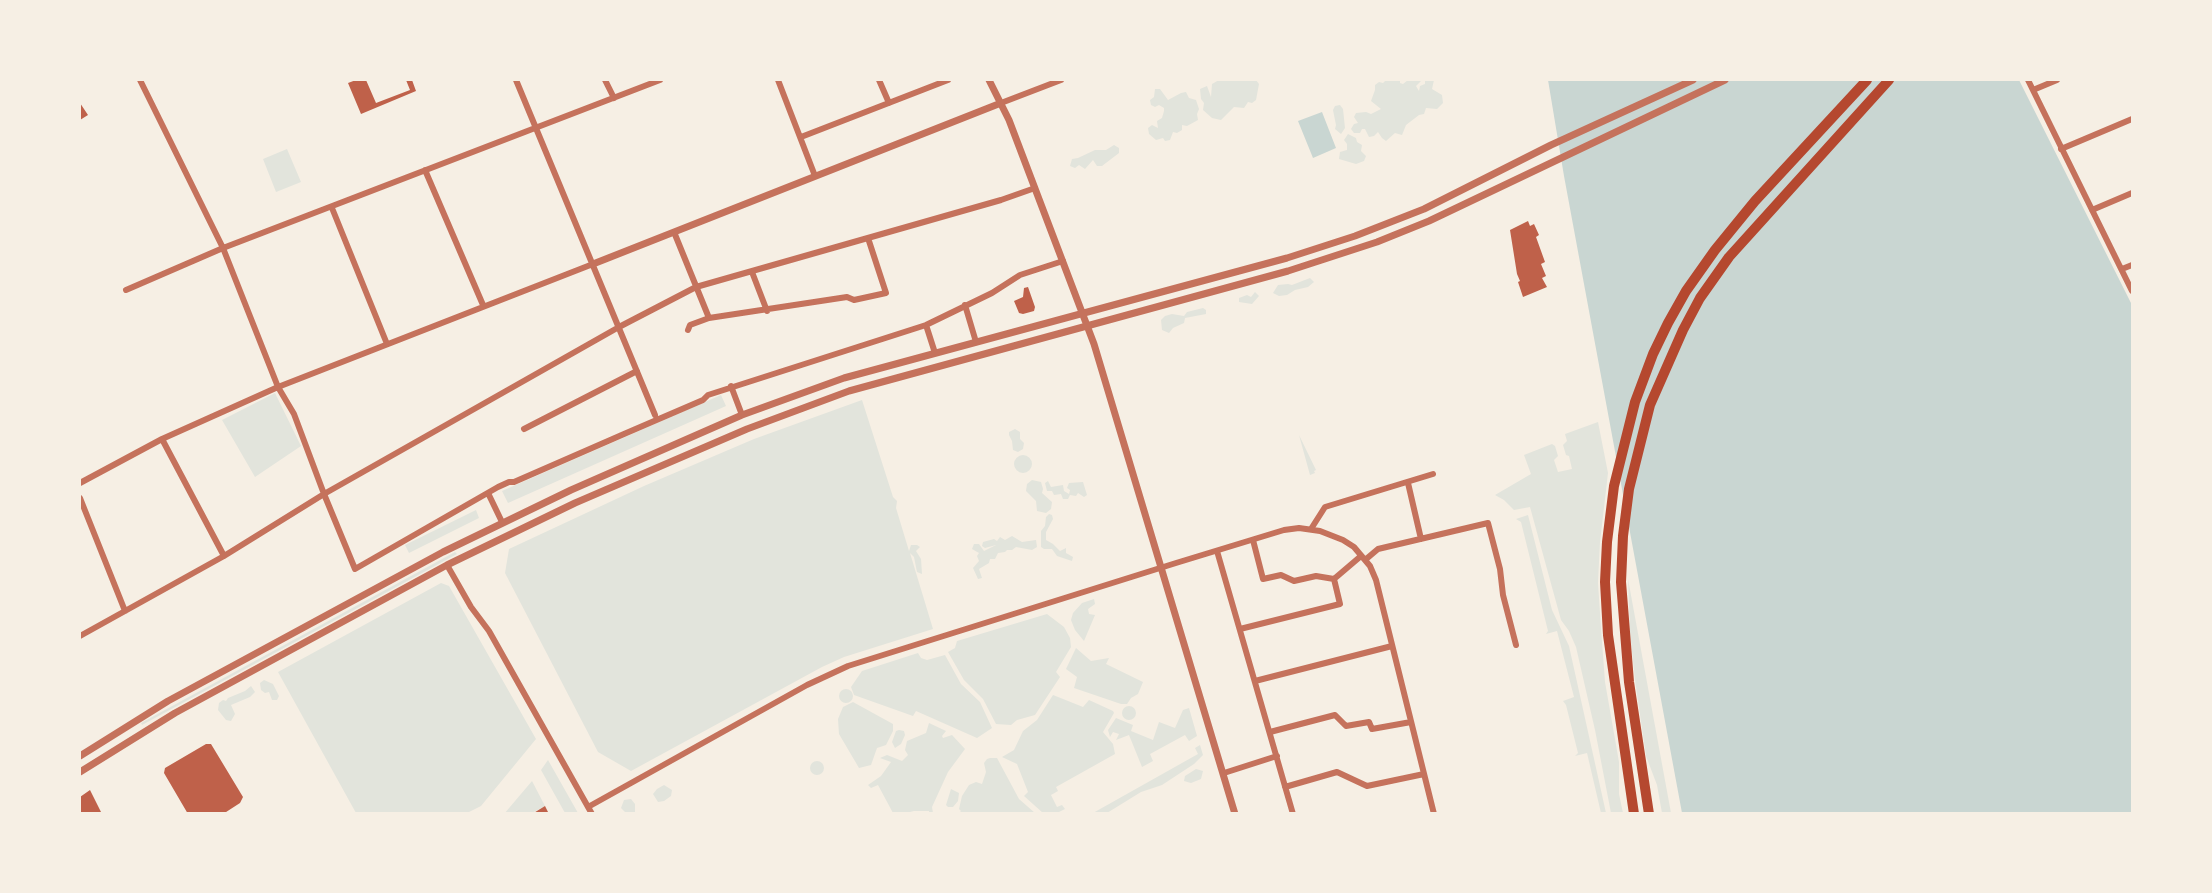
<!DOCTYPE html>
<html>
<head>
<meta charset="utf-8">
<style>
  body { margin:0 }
  #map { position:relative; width:2212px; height:893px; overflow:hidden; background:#f6efe4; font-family:"DM Sans",sans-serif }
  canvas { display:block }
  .frame { position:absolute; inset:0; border:81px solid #f6efe4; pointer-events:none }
</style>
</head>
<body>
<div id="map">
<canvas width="2212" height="893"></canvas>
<div class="frame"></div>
</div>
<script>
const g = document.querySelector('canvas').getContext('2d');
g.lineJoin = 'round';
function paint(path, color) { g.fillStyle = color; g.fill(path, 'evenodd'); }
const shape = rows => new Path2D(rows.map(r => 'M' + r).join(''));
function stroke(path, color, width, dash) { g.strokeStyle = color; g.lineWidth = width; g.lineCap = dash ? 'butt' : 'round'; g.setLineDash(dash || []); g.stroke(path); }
paint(shape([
  [1219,80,1256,80,1259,84,1256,100,1252,103,1248,102,1244,108,1234,107,1221,120,1212,118,1203,110,1204,103,1201,99,1200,89,1207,86,1211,97,1212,84],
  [1386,80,1400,80,1400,83,1403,84,1408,80,1422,80,1416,86,1419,91,1420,86,1425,84,1425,80,1434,80,1432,89,1442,95,1443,103,1437,109,1426,108,1424,114,1419,115,1406,125,1402,135,1395,133,1386,141,1382,138,1378,132,1374,136,1369,137,1365,129,1362,129,1360,133,1354,133,1351,129,1354,124,1358,123,1354,117,1356,113,1366,112,1371,114,1381,109,1371,101,1375,90,1375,85,1379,82,1383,83],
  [1155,89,1160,89,1168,100,1181,93,1186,92,1189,98,1196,100,1199,109,1197,114,1198,120,1187,126,1182,125,1182,130,1177,133,1173,132,1170,140,1165,141,1163,138,1156,140,1149,134,1148,128,1152,125,1158,128,1157,121,1162,118,1164,111,1164,108,1159,105,1155,107,1151,105,1150,100,1154,97],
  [1340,105,1343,109,1345,128,1341,134,1335,129,1336,125,1333,110,1335,106],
  [1348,134,1356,138,1357,142,1362,145,1361,151,1366,156,1364,161,1356,164,1339,159,1340,152,1347,150,1347,144,1344,140],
  [1114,145,1119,148,1119,153,1102,166,1097,166,1093,160,1085,169,1079,165,1075,168,1070,166,1072,159,1078,158,1095,150,1106,150],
  [287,149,301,182,276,192,263,159],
  [1310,278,1314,282,1308,287,1295,290,1287,295,1279,296,1273,293,1278,285,1288,284,1292,285],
  [1255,292,1259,296,1252,304,1239,302,1239,298,1247,295,1251,297],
  [1203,308,1206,310,1206,314,1185,318,1184,323,1173,328,1169,333,1162,330,1161,320,1165,316,1172,314,1184,316,1187,312],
  [275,393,301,446,255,477,222,420],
  [721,395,726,406,508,503,502,491],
  [862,400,893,497,897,501,896,508,909,551,911,545,917,545,920,547,916,551,921,559,922,574,917,572,914,557,910,553,933,629,844,657,822,667,631,771,598,752,505,573,509,549,644,486,754,439],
  [1598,422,1608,473,1600,542,1598,583,1601,628,1605,682,1619,762,1619,794,1623,813,1611,813,1595,730,1576,647,1569,631,1561,620,1530,507,1514,510,1504,500,1495,495,1531,474,1524,455,1552,444,1555,446,1558,456,1554,460,1558,472,1572,469,1569,456,1566,455,1563,445,1567,441,1565,434],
  [1015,429,1020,432,1020,439,1024,443,1023,449,1018,452,1013,450,1012,441,1009,435,1009,432],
  [1299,435,1316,470,1314,471,1315,473,1310,475],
  '1014 464a9 9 0 1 1 18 0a9 9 0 1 1-18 0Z',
  [1032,480,1041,482,1043,489,1042,493,1052,502,1051,509,1046,513,1037,511,1036,501,1026,491,1027,484],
  [1048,481,1051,487,1063,485,1064,491,1069,494,1070,490,1067,488,1069,483,1083,482,1087,495,1084,497,1078,493,1076,496,1070,495,1068,499,1063,499,1061,494,1054,495,1052,491,1047,491,1045,483],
  [476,510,479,518,409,553,405,545],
  [1049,514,1052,515,1053,519,1046,532,1046,540,1053,544,1060,551,1066,548,1066,553,1073,557,1072,561,1057,556,1052,549,1044,549,1041,547,1041,531,1045,526,1046,517],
  [1528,515,1552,610,1569,646,1606,813,1601,813,1587,753,1575,756,1578,753,1566,705,1563,701,1574,697,1557,631,1546,634,1548,631,1521,522,1516,519],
  [1012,536,1022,542,1036,540,1037,547,1032,550,1016,547,1012,550,1007,550,1005,552,998,553,995,559,990,559,989,563,979,569,982,578,978,579,973,568,979,561,977,556,979,553,972,549,974,544,979,544,984,551,996,545,985,548,982,546,983,542,994,539,997,541,1000,537,1005,540],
  [455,552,457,554,142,725,141,723],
  [1628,579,1671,813,1662,813,1657,785,1646,756,1635,680,1630,632],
  [441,583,449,586,536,739,481,806,467,813,356,813,278,672],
  [1094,599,1095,604,1088,609,1089,614,1095,615,1084,641,1075,630,1071,620,1073,613,1082,603],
  [1047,614,1064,627,1070,638,1071,647,1056,672,1060,677,1035,715,1017,720,1011,725,996,724,983,699,964,680,948,652,955,648,957,641],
  [1076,648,1091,661,1109,658,1106,664,1143,682,1138,694,1131,698,1127,704,1121,704,1074,688,1077,677,1066,669],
  [918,653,921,658,927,660,945,655,961,684,980,702,992,728,977,738,916,711,913,716,854,695,851,687,862,671],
  [264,680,273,684,279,696,277,700,272,700,269,692,265,693,261,690,260,683],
  [251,686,255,692,250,697,231,705,235,714,231,721,226,720,218,710,219,703,223,700,226,701,228,698,245,691],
  '839 696a7 7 0 1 1 14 0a7 7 0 1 1-14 0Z',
  [1053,695,1083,707,1089,700,1113,711,1114,713,1103,732,1113,744,1115,754,1056,787,1058,791,1051,795,1057,807,1062,805,1065,809,1057,813,1043,813,1024,796,1028,792,1017,764,1002,757,1014,750,1023,731,1037,720],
  [853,702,893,724,893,731,886,745,877,748,871,765,859,768,839,734,838,719,843,707],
  '1122 713a7 7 0 1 1 14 0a7 7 0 1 1-14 0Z',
  [1189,708,1197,736,1189,741,1185,735,1150,754,1153,761,1142,767,1129,735,1116,740,1119,734,1113,732,1110,737,1108,730,1116,718,1133,725,1131,731,1153,740,1159,722,1175,728,1183,710],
  [929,723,946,731,942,736,943,738,952,735,965,749,948,772,932,807,933,813,929,813,929,811,914,811,906,813,893,813,878,785,871,788,868,785,881,776,891,762,880,758,887,755,902,761,908,755,905,750,907,741,926,733],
  [899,730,904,731,905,735,901,744,895,748,892,742,896,731],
  [1200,745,1203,755,1194,764,1162,785,1141,792,1107,813,1093,813,1198,754,1195,748],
  [990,758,997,758,1019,799,1035,813,959,813,961,811,959,809,962,796,969,785,976,782,982,784,986,772,984,763,987,759],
  [548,760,578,813,565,813,541,770],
  '810 768a7 7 0 1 1 14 0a7 7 0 1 1-14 0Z',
  [1196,769,1203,771,1201,779,1191,783,1184,781,1185,776],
  [532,781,545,806,532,813,504,814],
  [664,785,672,790,671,796,664,801,658,802,653,794,657,789],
  [951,789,959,793,958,801,953,807,948,807,946,805],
  [631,799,635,804,635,813,626,813,621,808,624,800]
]), '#e2e4dc');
paint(shape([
  [1548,80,2019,80,2132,305,2132,813,1682,813,1564,176],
  [1322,112,1336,148,1313,158,1298,121]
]), '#c9d6d2');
paint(shape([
  [356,80,366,80,376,103,410,90,406,80,412,80,416,91,361,114,348,83],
  [80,103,88,115,80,120],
  [1528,221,1530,226,1534,224,1539,235,1536,237,1545,262,1541,264,1546,276,1542,278,1547,287,1523,297,1518,282,1520,281,1517,274,1510,230],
  [1028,287,1035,307,1034,311,1023,314,1019,313,1014,301,1023,297,1024,288],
  [206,744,211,744,243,797,240,803,223,814,188,814,164,773,165,768],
  [90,790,102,814,80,814,80,797],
  [545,806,549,814,532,814]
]), '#bf614a');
stroke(shape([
  [140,80,223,248,278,387,294,414,324,494,355,569,498,487,509,482,514,482,624,434,703,400,708,395,926,325,992,293,1020,275,1063,261],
  [516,80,655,415],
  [605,80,614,98],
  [778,80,815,176],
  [879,80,889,103],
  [2028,80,2132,291],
  [2033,90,2057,80],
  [1001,103,1061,80],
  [801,137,948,80],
  [2061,149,2132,119],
  [425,170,483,305],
  [332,208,387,344],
  [2092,210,2132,193],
  [674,232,709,318],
  [2122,269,2132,265],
  [752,272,767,311],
  [126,290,223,248,660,80],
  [965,305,976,342],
  [926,325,935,353],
  [688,330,690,325,709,318,847,297,854,300,886,293,868,238],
  [731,386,742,415],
  [524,429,637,371],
  [162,439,224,556],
  [80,483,162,439,278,387,593,264],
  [1408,483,1421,539],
  [488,493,502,522],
  [80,498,125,611],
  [1311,529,1325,507,1433,474],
  [1253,540,1263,579,1281,575,1294,581,1316,576,1334,579],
  [1217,551,1293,814],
  [1365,560,1378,549,1488,523,1500,569,1503,595,1516,645],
  [447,565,471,607,489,631,592,814],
  [1240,629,1340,604,1334,579,1361,556],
  [80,636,224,556,324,494,619,327,696,287,1001,200,1035,188],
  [1255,681,1392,646],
  [1270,732,1335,715,1346,726,1369,722,1372,729,1411,722],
  [1224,773,1277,756],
  [1285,787,1337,772,1367,786,1424,774],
  [588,807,807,685,848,666,1176,563,1284,530,1299,528,1320,531,1343,540,1354,547,1370,566,1376,580,1434,814]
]), '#c5725c', 6);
stroke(shape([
  [989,80,1009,120,1094,344,1235,814],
  [593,264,1001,103],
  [80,756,168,701,443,552,571,490,742,415,844,378,1287,258,1355,236,1424,209,1551,145,1693,80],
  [80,772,175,713,447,565,575,503,747,429,849,391,1288,271,1377,242,1429,221,1725,80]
]), '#c5725c', 7);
stroke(shape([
  [1634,814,1608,635,1605,582,1607,542,1614,486,1635,402,1653,354,1668,323,1686,291,1715,250,1755,201,1867,80],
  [1649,814,1629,682,1621,582,1623,536,1629,489,1650,405,1683,330,1700,298,1729,257,1889,80]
]), '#b5482f', 10);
</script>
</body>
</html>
